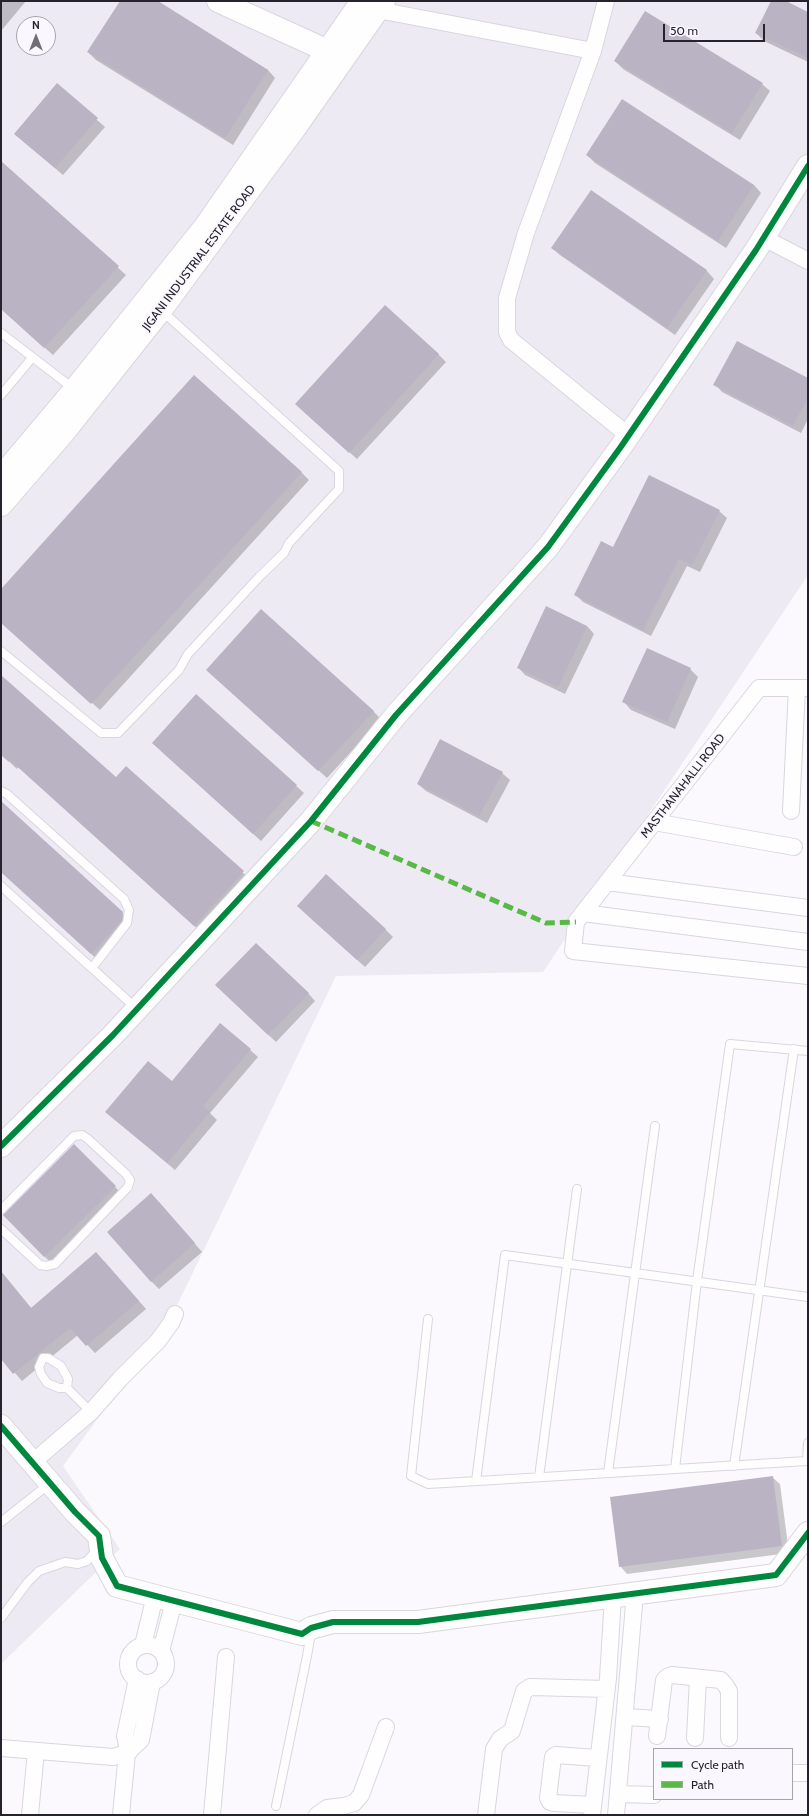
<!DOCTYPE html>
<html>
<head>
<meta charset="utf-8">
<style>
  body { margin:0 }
  #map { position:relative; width:809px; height:1816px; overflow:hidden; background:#fbf9fd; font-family:Cabin,sans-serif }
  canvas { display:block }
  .frame { position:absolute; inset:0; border:2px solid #27232e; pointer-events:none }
  .legend { position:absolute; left:653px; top:1748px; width:140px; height:52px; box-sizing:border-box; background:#faf8fe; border:1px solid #a6a3ab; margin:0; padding:5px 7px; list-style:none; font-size:12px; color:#27232e }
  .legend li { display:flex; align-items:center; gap:8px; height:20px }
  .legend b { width:20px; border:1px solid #a6a3ab }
  .north { position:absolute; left:16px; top:16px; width:40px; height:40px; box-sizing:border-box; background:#faf8fe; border:1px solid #a6a3ab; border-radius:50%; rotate:0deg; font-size:11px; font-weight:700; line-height:16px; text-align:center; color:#27232e }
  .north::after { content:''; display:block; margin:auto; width:14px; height:18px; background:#716e76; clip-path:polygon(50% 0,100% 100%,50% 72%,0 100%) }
  .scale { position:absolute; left:663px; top:24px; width:102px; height:18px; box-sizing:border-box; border:2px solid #27232e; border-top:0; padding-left:5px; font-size:12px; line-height:14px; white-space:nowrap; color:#27232e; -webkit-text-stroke:3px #faf8fe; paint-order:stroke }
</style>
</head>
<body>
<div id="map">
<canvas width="809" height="1816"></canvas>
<div class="frame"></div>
<ul class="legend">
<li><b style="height:5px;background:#00873e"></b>Cycle path</li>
<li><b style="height:5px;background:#58b947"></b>Path</li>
</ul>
<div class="north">N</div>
<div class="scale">50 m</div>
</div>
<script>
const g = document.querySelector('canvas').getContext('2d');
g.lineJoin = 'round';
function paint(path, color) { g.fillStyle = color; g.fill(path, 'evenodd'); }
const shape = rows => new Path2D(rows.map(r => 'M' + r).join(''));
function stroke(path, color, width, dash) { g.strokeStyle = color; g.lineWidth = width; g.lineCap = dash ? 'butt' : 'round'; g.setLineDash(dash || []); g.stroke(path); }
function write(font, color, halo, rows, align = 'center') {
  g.font = font + ' Cabin,sans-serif'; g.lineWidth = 4; g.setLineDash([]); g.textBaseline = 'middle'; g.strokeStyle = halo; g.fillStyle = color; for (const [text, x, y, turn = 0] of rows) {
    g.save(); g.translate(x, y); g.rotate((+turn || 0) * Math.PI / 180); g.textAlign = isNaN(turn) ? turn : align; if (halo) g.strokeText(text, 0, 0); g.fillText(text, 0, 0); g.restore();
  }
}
paint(shape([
  [1,1,808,1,808,575,543,972,336,976,170,1320,63,1466,120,1549,1,1664],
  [24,24,48,24,48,48,24,48]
]), '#eeeaf4');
paint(shape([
  [1,1,26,1,1,31],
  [121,1,156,1,268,70,275,78,233,145,96,60,88,52],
  [772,1,783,1,808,13,808,62,764,41,756,33],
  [615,61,762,84,770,91,740,140,623,69],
  [57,85,105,127,63,175,23,141],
  [587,155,754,185,761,193,726,248,595,163],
  [1,162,126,275,53,355,1,309],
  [591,192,707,271,714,279,675,335,560,255,552,248],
  [438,354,446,362,357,459,304,412],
  [808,380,808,419,801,433,722,392,715,384],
  [301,472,309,480,100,710,1,622,1,590],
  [719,511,727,518,700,572,687,566,651,636,583,602,575,594,613,548],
  [587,626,594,634,565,694,525,675,518,667],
  [690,669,698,677,675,729,631,710,624,702],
  [207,670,373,711,381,719,327,778],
  [1,676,116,779,126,767,251,880,202,933,18,767,17,769,1,754],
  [196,696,304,793,261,841,161,751],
  [502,773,510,780,487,823,426,791,418,784],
  [1,803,130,921,129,928,99,961,1,872],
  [306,914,385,929,393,937,365,967],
  [224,993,308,993,315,1001,276,1042],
  [221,1024,258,1057,210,1113,217,1120,175,1170,107,1112,172,1082],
  [74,1145,123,1195,52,1264,4,1215],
  [159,1202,202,1252,159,1289,151,1281],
  [104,1261,146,1309,95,1353,78,1335,22,1381,1,1357,1,1272,32,1309],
  [772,1477,780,1484,789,1553,627,1574,620,1566]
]), '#0003');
paint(shape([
  [120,1,158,1,268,70,225,138,87,52],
  [771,1,786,1,808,12,808,58,755,33],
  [645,11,763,83,732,133,614,61],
  [57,83,98,118,55,168,14,134],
  [622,99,754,185,718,241,586,155],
  [1,161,119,266,44,348,1,309],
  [591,190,707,270,667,328,551,248],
  [385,305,439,354,349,453,295,404],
  [737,341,808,378,808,398,793,426,713,385],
  [194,375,302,472,91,704,1,623,1,589],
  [649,475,720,510,692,565,679,559,643,630,574,595,601,541,613,547],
  [546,606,587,626,558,687,517,668],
  [261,609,374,711,318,771,206,670],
  [647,648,691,668,667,722,622,702],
  [1,675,116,777,126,766,244,871,194,926,10,760,9,762,1,755],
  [196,694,297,785,253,834,152,743],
  [440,739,503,772,479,816,417,784],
  [1,801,123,912,122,920,91,954,1,872],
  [326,874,386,929,357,960,297,906],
  [256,943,309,993,268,1035,215,985],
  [220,1023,251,1049,203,1106,210,1112,167,1163,105,1112,148,1061,172,1081],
  [74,1144,116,1186,44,1257,3,1215],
  [151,1193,195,1243,151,1282,107,1232],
  [96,1252,139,1301,86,1346,70,1328,13,1374,1,1359,1,1271,31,1308],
  [773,1476,782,1546,619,1567,610,1497]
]), '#bab3c4');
const lane = shape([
  [1,333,74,389],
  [1,395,32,358],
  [1,651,101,733,118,733,179,670,188,654,260,576,284,553,289,543,339,489,339,471,161,310],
  [1,791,7,794,124,899,129,910,127,923,92,968],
  [1,886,136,1008],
  [1,1210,74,1136,82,1135,88,1139,126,1174,130,1180,128,1187,55,1264,46,1266,40,1265,1,1229],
  [428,1319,411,1476,428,1484,807,1461,808,1443],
  [67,1388,68,1379,61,1366,48,1358,43,1358,39,1367,41,1374,47,1383,59,1388,67,1388,91,1412],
  [734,1466,794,1049],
  [675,1469,697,1281,730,1044,808,1051],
  [608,1473,655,1126],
  [539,1477,577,1189],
  [476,1481,505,1255,808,1297],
  [1,1522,49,1484],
  [1,1618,27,1583,39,1571,65,1562,78,1564,87,1561,98,1549],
  [276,1806,307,1656,311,1633]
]);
const street = shape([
  [606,1,593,51,526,233,507,298,507,332,511,340,629,436],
  [378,10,593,51],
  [764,238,808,261],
  [808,688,759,688,576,922,573,951,808,976],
  [791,811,797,688],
  [654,822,794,847],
  [607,882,808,908],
  [583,913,808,942],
  [33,1462,91,1412,120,1379,158,1341,171,1323,175,1314],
  [143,1645,155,1596],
  '128 1664a19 19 0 1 1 38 0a19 19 0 1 1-38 0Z',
  [161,1651,174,1601],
  [625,1717,660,1719],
  [657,1736,664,1680,667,1677,672,1675,721,1680,726,1686,729,1691,729,1738],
  [695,1738,698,1678],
  [1,1748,113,1757,127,1753,141,1740,152,1682],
  [130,1751,127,1745,125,1736,137,1679],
  [792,1773,808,1773],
  [618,1794,654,1795],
  [593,1805,554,1803,550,1802,548,1798,553,1757,556,1755,597,1758],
  [30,1815,36,1751],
  [121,1815,127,1753],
  [212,1815,226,1657],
  [317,1815,327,1808,344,1806,354,1803,361,1795,386,1727],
  [486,1815,494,1749,500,1739,512,1731,524,1691,530,1687,607,1689],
  [592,1815,608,1678,613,1597],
  [616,1815,635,1593]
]);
const secondary = shape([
  [218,1,341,57],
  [1,477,75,389,204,228,362,1],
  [1,505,65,431,161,310,295,128,384,1],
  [1,1146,113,1035,311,821,396,715,548,547,620,448,756,250,808,166],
  [1,1426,75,1512,99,1536,102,1558,117,1586,302,1634,311,1628,333,1622,418,1622,776,1575,808,1533]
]);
stroke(lane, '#d9d6de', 10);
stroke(street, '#d9d6de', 18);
stroke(secondary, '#d9d6de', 24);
stroke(lane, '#fefeff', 8);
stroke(street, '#fefeff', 16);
stroke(secondary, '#fefeff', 22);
stroke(shape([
  [311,821,546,923,576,922]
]), '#58b947', 5, [10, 5]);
stroke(shape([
  [1,1146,113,1035,311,821,396,715,548,547,620,448,756,250,808,166],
  [1,1426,75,1512,99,1536,102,1558,117,1586,302,1634,311,1628,333,1622,418,1622,776,1575,808,1533]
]), '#00873e', 6);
write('12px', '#27232e', '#faf8fe', [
  ["JIGANI INDUSTRIAL ESTATE ROAD",199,258,-53],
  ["MASTHANAHALLI ROAD",683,786,-52]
]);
</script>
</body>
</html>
